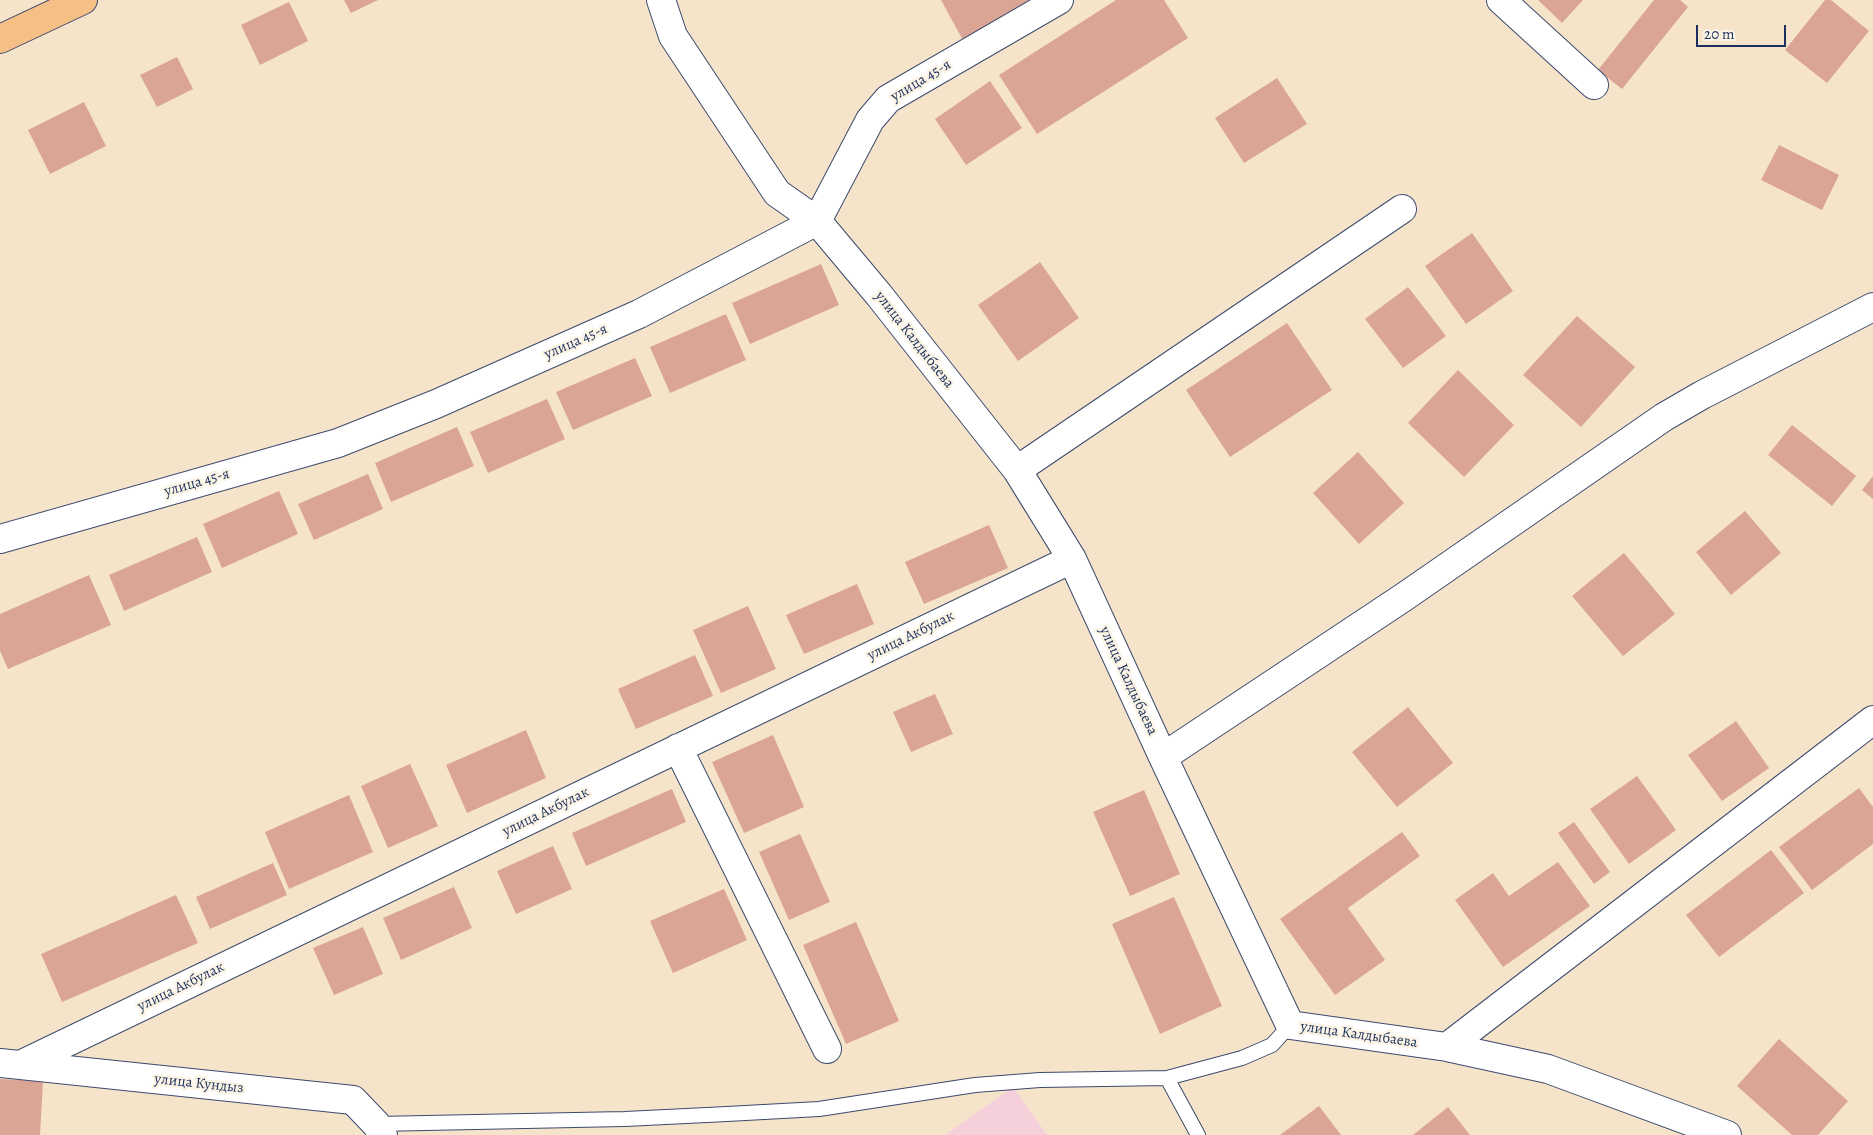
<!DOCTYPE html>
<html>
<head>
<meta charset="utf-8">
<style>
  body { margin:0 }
  #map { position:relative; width:1873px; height:1135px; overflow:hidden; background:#f5e4ca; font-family:Alegreya,serif }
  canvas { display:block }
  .scale { position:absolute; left:1696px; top:25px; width:90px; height:22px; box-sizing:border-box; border:2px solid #1b2f5e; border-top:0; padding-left:6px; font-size:15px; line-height:18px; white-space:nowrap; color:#1b2f5e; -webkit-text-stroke:4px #fcf5e5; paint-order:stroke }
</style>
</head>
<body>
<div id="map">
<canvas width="1873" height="1135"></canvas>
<div class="scale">20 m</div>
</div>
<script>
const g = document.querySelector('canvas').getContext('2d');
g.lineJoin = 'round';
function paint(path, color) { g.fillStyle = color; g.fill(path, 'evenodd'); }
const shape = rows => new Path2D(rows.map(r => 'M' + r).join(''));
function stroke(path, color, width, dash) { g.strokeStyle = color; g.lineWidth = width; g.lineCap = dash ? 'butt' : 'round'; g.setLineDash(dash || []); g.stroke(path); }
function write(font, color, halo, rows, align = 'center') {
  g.font = font + ' Alegreya,serif'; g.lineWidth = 5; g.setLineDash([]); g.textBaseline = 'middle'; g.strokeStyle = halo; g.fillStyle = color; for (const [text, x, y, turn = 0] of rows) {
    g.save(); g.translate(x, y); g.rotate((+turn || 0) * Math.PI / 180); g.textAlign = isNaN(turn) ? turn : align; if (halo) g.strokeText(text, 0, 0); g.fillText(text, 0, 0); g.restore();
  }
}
paint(shape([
  [1013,1087,1047,1135,945,1135]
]), '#f5cfda');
paint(shape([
  [344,0,378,0,351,13],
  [941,0,1040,0,964,42],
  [1116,0,1164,0,1188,38,1037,134,999,75],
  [1538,0,1583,0,1562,23],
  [1654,0,1680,0,1688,7,1622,89,1598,70],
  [1825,0,1831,0,1869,31,1827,83,1785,50],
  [289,2,308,41,260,65,241,25],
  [177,57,193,89,157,107,140,75],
  [1277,78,1307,124,1244,163,1215,118],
  [990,81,1022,128,966,165,935,119],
  [84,102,106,146,50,174,28,130],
  [1779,145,1839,175,1822,210,1761,180],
  [1472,233,1513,291,1466,324,1425,266],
  [1040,262,1079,318,1018,361,978,305],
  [821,264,839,305,750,344,732,303],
  [1408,287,1446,336,1403,368,1365,319],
  [726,314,746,360,670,393,650,347],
  [1577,316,1635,367,1581,427,1523,375],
  [1287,323,1332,390,1230,457,1186,390],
  [635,358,652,396,573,430,556,392],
  [1458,370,1514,425,1464,477,1408,423],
  [547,399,565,439,488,473,470,432],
  [1792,425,1856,476,1832,506,1768,455],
  [457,427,474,466,391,502,375,463],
  [1358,452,1404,503,1359,544,1313,493],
  [368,474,383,509,314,540,298,504],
  [1873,476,1873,499,1862,490],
  [279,491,298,534,222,568,203,524],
  [1745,511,1781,553,1731,595,1696,552],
  [989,525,1008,568,924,604,905,562],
  [197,537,212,572,124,611,109,575],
  [1624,553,1675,614,1623,656,1572,596],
  [89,575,111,625,8,669,0,651,0,614],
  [857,584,874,624,804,654,786,615],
  [748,606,776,669,721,693,693,630],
  [695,655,713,696,636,729,618,689],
  [935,694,953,734,911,752,893,712],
  [1408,707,1453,763,1397,807,1352,752],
  [1736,721,1769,768,1722,801,1688,755],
  [526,730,546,778,467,813,446,765],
  [773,735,804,807,744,833,712,762],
  [410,764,438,826,388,848,361,786],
  [1637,776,1676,830,1629,864,1590,809],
  [1859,788,1873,807,1873,844,1812,890,1779,847],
  [672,789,686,822,586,866,572,833],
  [1144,790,1180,874,1130,896,1093,812],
  [349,795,373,852,289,889,265,832],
  [1574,822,1610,872,1594,884,1558,833],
  [1402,832,1420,856,1348,908,1385,960,1335,995,1280,919],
  [800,834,830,902,789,920,759,852],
  [553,846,572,889,516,914,497,871],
  [1771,850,1804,893,1719,957,1686,915],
  [1558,862,1590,906,1503,967,1455,900,1493,873,1509,896],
  [273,863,287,895,210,929,196,897],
  [454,887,472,928,401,960,383,918],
  [724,889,747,940,673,973,650,921],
  [176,895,198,943,62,1002,41,954],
  [1174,897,1222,1006,1160,1034,1112,924],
  [856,922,899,1021,846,1044,803,945],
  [363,927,383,974,334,995,313,948],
  [1779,1039,1848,1101,1818,1135,1792,1135,1737,1086],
  [0,1079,43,1081,40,1135,0,1135],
  [1319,1106,1341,1135,1280,1135],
  [1448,1107,1470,1135,1413,1135]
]), '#dba596');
const service = shape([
  [1167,1078,1198,1135],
  [376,1124,625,1119,727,1114,819,1109,975,1085,1040,1080,1167,1078,1242,1058,1272,1045,1290,1025]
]);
const minor = shape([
  [661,0,673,36,777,193,817,221,879,295,1017,470,1072,559,1163,757,1290,1025,1447,1047,1548,1069,1727,1135],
  [1501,0,1594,85],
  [1017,470,1402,209],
  [0,539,338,443,436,404,639,314,817,221,870,120,888,99,1059,0],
  [678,748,827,1049],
  [1163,757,1404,597,1664,417,1702,395,1873,307],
  [1447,1047,1873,720],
  [0,1063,353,1100,376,1124,383,1135],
  [20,1065,1072,559]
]);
const primary = shape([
  [0,39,83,0]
]);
stroke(service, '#3c4a6e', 16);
stroke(minor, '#3c4a6e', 30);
stroke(primary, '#3c4a6e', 30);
stroke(service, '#fff', 14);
stroke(minor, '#fff', 28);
stroke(primary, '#f5bf86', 28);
write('15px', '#1b2f5e', '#fcf5e5', [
  ["улица 45-я",921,81,-31],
  ["улица Калдыбаева",914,340,52],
  ["улица 45-я",576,342,-24],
  ["улица 45-я",197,483,-16],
  ["улица Акбулак",911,636,-26],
  ["улица Калдыбаева",1128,681,65],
  ["улица Акбулак",546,812,-26],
  ["улица Акбулак",181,987,-26],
  ["улица Калдыбаева",1359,1035,8],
  ["улица Кундыз",199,1084,6]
]);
</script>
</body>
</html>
